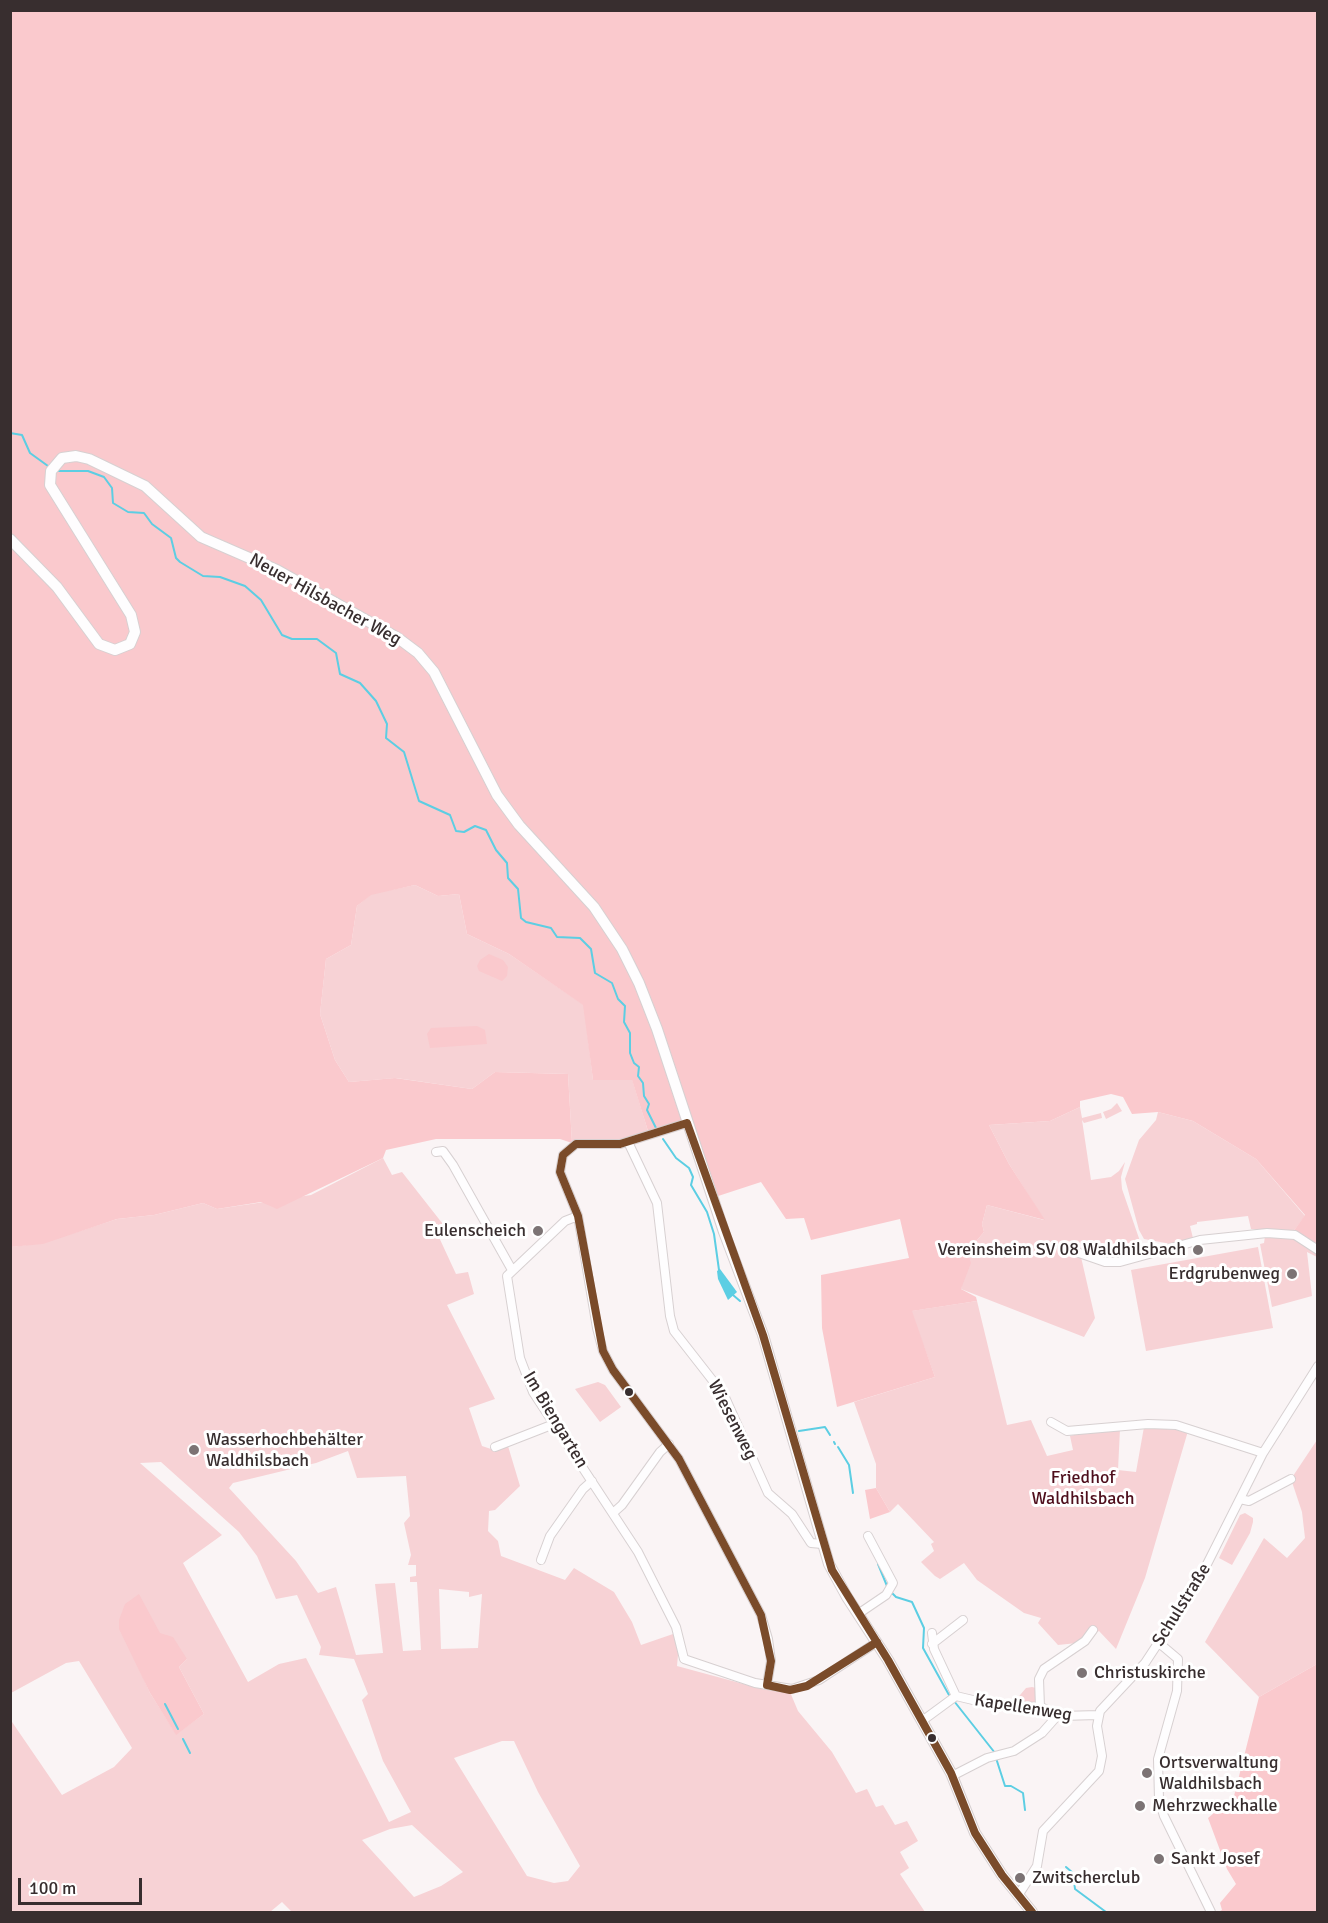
<!DOCTYPE html>
<html>
<head>
<meta charset="utf-8">
<style>
  body { margin:0 }
  #map { position:relative; width:1328px; height:1923px; overflow:hidden; background:#faf4f5; font-family:Signika,sans-serif }
  canvas { display:block }
  .frame { position:absolute; inset:0; border:12px solid #382e2f; pointer-events:none }
  .scale { position:absolute; left:18px; top:1878px; width:124px; height:27px; box-sizing:border-box; border:3px solid #382e2f; border-top:0; padding-left:8px; font-size:18px; line-height:21px; white-space:nowrap; color:#382e2f; -webkit-text-stroke:4px #fff; paint-order:stroke }
</style>
</head>
<body>
<div id="map">
<canvas width="1328" height="1923"></canvas>
<div class="frame"></div>
<div class="scale">100 m</div>
</div>
<script>
const g = document.querySelector('canvas').getContext('2d');
g.lineJoin = 'round';
function paint(path, color) { g.fillStyle = color; g.fill(path, 'evenodd'); }
const shape = rows => new Path2D(rows.map(r => 'M' + r).join(''));
function stroke(path, color, width, dash) { g.strokeStyle = color; g.lineWidth = width; g.lineCap = dash ? 'butt' : 'round'; g.setLineDash(dash || []); g.stroke(path); }
function write(font, color, halo, rows, align = 'center') {
  g.font = font + ' Signika,sans-serif'; g.lineWidth = 6; g.setLineDash([]); g.textBaseline = 'middle'; g.strokeStyle = halo; g.fillStyle = color; for (const [text, x, y, turn = 0] of rows) {
    g.save(); g.translate(x, y); g.rotate((+turn || 0) * Math.PI / 180); g.textAlign = isNaN(turn) ? turn : align; if (halo) g.strokeText(text, 0, 0); g.fillText(text, 0, 0); g.restore();
  }
}
paint(shape([
  [415,885,438,896,459,894,467,934,509,954,584,1005,593,1080,632,1079,648,1131,628,1142,572,1143,568,1074,495,1072,472,1089,396,1078,349,1082,335,1060,320,1014,326,959,351,945,357,906,371,894],
  [1117,1103,1122,1111,1106,1119,1103,1112,1111,1109],
  [1080,1107,1082,1118,1101,1113,1102,1118,1084,1123,1082,1120,1091,1180,1111,1177,1119,1171,1125,1162,1121,1177,1122,1189,1142,1247,1138,1254,1111,1260,1076,1250,1081,1257,1095,1318,1084,1337,961,1289,967,1252,984,1232,982,1224,987,1205,1044,1220,1009,1164,989,1125,1050,1121],
  [1158,1112,1193,1121,1256,1159,1305,1216,1293,1232,1251,1229,1248,1216,1197,1222,1197,1224,1190,1226,1193,1238,1171,1244,1144,1239,1139,1230,1125,1179,1139,1140,1156,1120],
  [383,1158,392,1175,402,1172,446,1228,437,1233,456,1274,468,1272,474,1294,447,1305,495,1399,469,1408,482,1446,494,1450,508,1446,520,1486,495,1510,489,1511,488,1531,498,1541,501,1556,565,1580,574,1568,614,1592,632,1622,641,1645,673,1634,679,1644,677,1666,762,1689,790,1692,798,1711,832,1752,856,1793,867,1789,876,1807,883,1805,895,1825,907,1821,918,1841,900,1852,909,1868,900,1874,925,1912,292,1912,282,1902,270,1912,11,1912,10,1719,62,1795,114,1767,132,1748,79,1661,66,1663,11,1693,11,1247,43,1243,117,1219,154,1215,203,1203,217,1209,311,1195],
  [348,1451,357,1478,406,1476,410,1516,404,1523,411,1555,408,1565,416,1565,416,1576,410,1577,410,1582,417,1582,421,1650,403,1651,395,1583,375,1584,383,1653,356,1655,336,1587,318,1593,296,1561,229,1488,233,1483,316,1463],
  [161,1462,239,1532,257,1556,276,1599,297,1595,321,1647,319,1655,354,1659,368,1694,362,1700,383,1761,411,1812,389,1822,306,1658,279,1664,248,1682,183,1563,222,1535,140,1463],
  [439,1589,469,1592,469,1597,482,1594,478,1648,441,1649],
  [131,1650,187,1659,179,1667,204,1714,176,1734,150,1693],
  [502,1741,514,1741,538,1792,580,1866,568,1881,554,1883,527,1876,454,1758],
  [412,1825,463,1872,441,1886,414,1897,362,1840,390,1829],
  [1265,1236,1290,1237,1317,1252,1317,1257,1307,1252,1312,1296,1272,1307,1260,1244,1264,1243],
  [1258,1247,1273,1328,1146,1351,1131,1270],
  [977,1301,1007,1425,1031,1420,1047,1456,1073,1450,1070,1436,1094,1430,1120,1429,1118,1470,1136,1472,1144,1427,1188,1431,1145,1578,1116,1649,1099,1631,1077,1643,1058,1645,1038,1623,1041,1618,1024,1613,977,1580,964,1563,940,1579,935,1576,921,1562,934,1551,931,1544,934,1542,898,1504,890,1512,876,1488,876,1464,854,1402,935,1377,911,1311],
  [598,1382,605,1385,621,1407,600,1422,575,1389],
  [1317,1440,1317,1664,1259,1697,1205,1642,1264,1538,1287,1558,1305,1538,1302,1512,1291,1479],
  [1245,1513,1253,1518,1253,1522,1250,1533,1232,1565,1219,1558,1240,1515],
  [1032,1687,1036,1688,1037,1703,1020,1704,1015,1701,1026,1688]
]), '#f7d2d5');
paint(shape([
  [10,11,1317,11,1317,1245,1293,1232,1305,1215,1256,1159,1193,1121,1158,1112,1132,1114,1123,1097,1111,1094,1080,1101,1080,1107,1050,1121,989,1125,1009,1164,1045,1220,987,1205,982,1224,984,1232,967,1252,971,1263,961,1289,976,1297,977,1301,912,1311,935,1377,837,1407,822,1328,821,1275,909,1258,900,1219,811,1240,804,1218,786,1219,761,1182,709,1199,685,1128,668,1125,648,1131,632,1080,593,1080,583,1005,509,954,467,934,459,894,438,896,415,885,371,895,357,906,351,945,326,959,320,1014,335,1060,349,1082,395,1078,472,1089,495,1072,568,1074,572,1143,560,1139,436,1139,386,1150,383,1158,277,1209,261,1202,217,1209,203,1203,154,1215,117,1219,43,1244,11,1247],
  [489,954,503,960,508,967,507,976,502,981,479,971,477,966,480,960],
  [477,1026,485,1030,487,1044,430,1048,427,1034,431,1028],
  [876,1488,890,1512,870,1519,865,1490],
  [139,1594,160,1633,173,1637,187,1659,179,1667,204,1714,176,1735,150,1693,119,1629,119,1620,125,1604],
  [1317,1664,1317,1912,1218,1912,1222,1910,1220,1903,1236,1884,1227,1869,1208,1818,1234,1796,1259,1697]
]), '#fac9cd');
paint(shape([
  [720,1269,737,1292,728,1300,718,1279,717,1271]
]), '#5ccee3');
stroke(shape([
  [10,433,22,435,30,453,48,466],
  [57,471,88,471,104,477,112,488,113,503,128,512,144,513,152,524,171,538,176,558,180,562,203,576,220,577,245,586,261,600,282,635,292,639,317,639,336,653,340,674,360,683,376,701,387,724,386,738,404,752,419,801,450,815,456,831,464,832,475,826,486,830,496,850,507,863,508,878,518,889,521,918,526,922,551,928,557,937,580,938,591,949,595,973,612,983,618,999,625,1006,624,1022,630,1033,630,1053,634,1063,639,1067,638,1076,643,1083,644,1096,649,1104,647,1110,656,1128],
  [663,1139,676,1158,689,1168,693,1177,691,1185,707,1212,714,1234,719,1270],
  [733,1295,740,1301],
  [799,1431,825,1427,830,1435],
  [834,1442,835,1444],
  [838,1447,849,1465,853,1493],
  [878,1564,887,1586],
  [891,1592,896,1597,912,1602,924,1628,923,1648,949,1695],
  [954,1701,995,1753],
  [165,1704,178,1729],
  [183,1739,190,1753],
  [996,1758,1005,1786,1011,1786,1023,1793,1025,1810],
  [1066,1867,1073,1873,1075,1889,1106,1912]
]), '#5ccee3', 2);
const minor = shape([
  [687,1123,620,1144,576,1144,563,1155,560,1172,578,1216,597,1328,603,1351,613,1370,679,1459,761,1615,768,1639,771,1661,767,1685],
  [628,1142,657,1203,670,1316,674,1331,724,1395,768,1493,792,1514,811,1543,822,1544],
  [436,1152,443,1151,453,1165,512,1270],
  [578,1216,565,1221,507,1276,520,1358,533,1392,638,1552,676,1627,684,1659,755,1683,792,1689,819,1680,877,1642],
  [1079,1253,1105,1262,1120,1262,1200,1240,1267,1233,1295,1235,1318,1250],
  [1051,1422,1067,1431,1148,1424,1176,1425,1263,1453],
  [495,1447,554,1424],
  [1240,1499,1249,1501,1291,1479],
  [613,1513,622,1505,660,1452,669,1444],
  [541,1560,550,1536,583,1489,592,1481],
  [858,1614,886,1595,893,1583,868,1536],
  [932,1633,934,1649,956,1696],
  [1159,1643,1178,1659,1177,1691,1158,1759,1159,1799,1164,1816,1211,1912],
  [932,1644,963,1620],
  [1040,1707,1039,1679,1044,1669,1085,1641,1093,1630],
  [922,1721,956,1696,994,1705,1041,1707,1061,1716,1098,1715],
  [952,1776,987,1758,1014,1751,1042,1733,1058,1715],
  [1019,1894,1037,1866,1043,1831,1099,1771,1102,1756,1097,1726,1100,1711,1145,1663,1197,1584,1263,1453,1318,1366]
]);
const tertiary = shape([
  [10,539,57,587,99,644,115,650,130,644,135,632,131,615,50,485,51,471,62,458,76,456,89,459,145,486,201,537,277,570,398,638,418,653,434,672,497,795,519,825,594,907,622,949,639,983,657,1029,724,1232,763,1335,829,1564,847,1597,888,1660,951,1773,975,1833,1002,1875,1032,1912]
]);
stroke(minor, '#d7d0d1', 10);
stroke(tertiary, '#d7d0d1', 12);
stroke(minor, '#fefdfe', 8);
stroke(tertiary, '#fefdfe', 10);
stroke(shape([
  [687,1123,763,1335,832,1570,888,1660,951,1773,975,1833,1002,1875,1032,1912],
  [687,1123,620,1144,576,1144,563,1155,560,1172,578,1216,603,1351,613,1370,679,1459,761,1615,771,1661,767,1685],
  [767,1685,790,1690,807,1686,877,1642]
]), '#7a4b2a', 8);
for (const [x, y, r, color] of [
  [538,1231,6,"#7c7374"],
  [1198,1250,6,"#7c7374"],
  [1292,1274,6,"#7c7374"],
  [629,1392,5,"#382e2f"],
  [194,1450,6,"#7c7374"],
  [1082,1673,6,"#7c7374"],
  [932,1738,5,"#382e2f"],
  [1147,1773,6,"#7c7374"],
  [1140,1806,6,"#7c7374"],
  [1159,1859,6,"#7c7374"],
  [1020,1878,6,"#7c7374"]
]) { const dot = new Path2D(); dot.arc(x, y, r, 0, 2 * Math.PI); g.fillStyle = color; g.fill(dot); stroke(dot, '#fff', 2); }
write('18px', '#382e2f', '#fff', [
  ["Neuer Hilsbacher Weg",325,600,29],
  ["Im Biengarten",555,1420,59],
  ["Wiesenweg",732,1420,63],
  ["Schulstraße",1182,1605,-58],
  ["Kapellenweg",1023,1708,9]
]);
write('18px', '#382e2f', '#fff', [
  ["Eulenscheich",526,1231,"right"],
  ["Vereinsheim SV 08 Waldhilsbach",1186,1250,"right"],
  ["Erdgrubenweg",1280,1274,"right"],
  ["Wasserhochbehälter",206,1440],
  ["Waldhilsbach",206,1461],
  ["Christuskirche",1094,1673],
  ["Ortsverwaltung",1159,1763],
  ["Waldhilsbach",1159,1784],
  ["Mehrzweckhalle",1152,1806],
  ["Sankt Josef",1171,1859],
  ["Zwitscherclub",1032,1878]
], 'left');
write('18px', '#4e0e1c', '#fff', [
  ["Friedhof",1083,1478],
  ["Waldhilsbach",1083,1499]
]);
</script>
</body>
</html>
